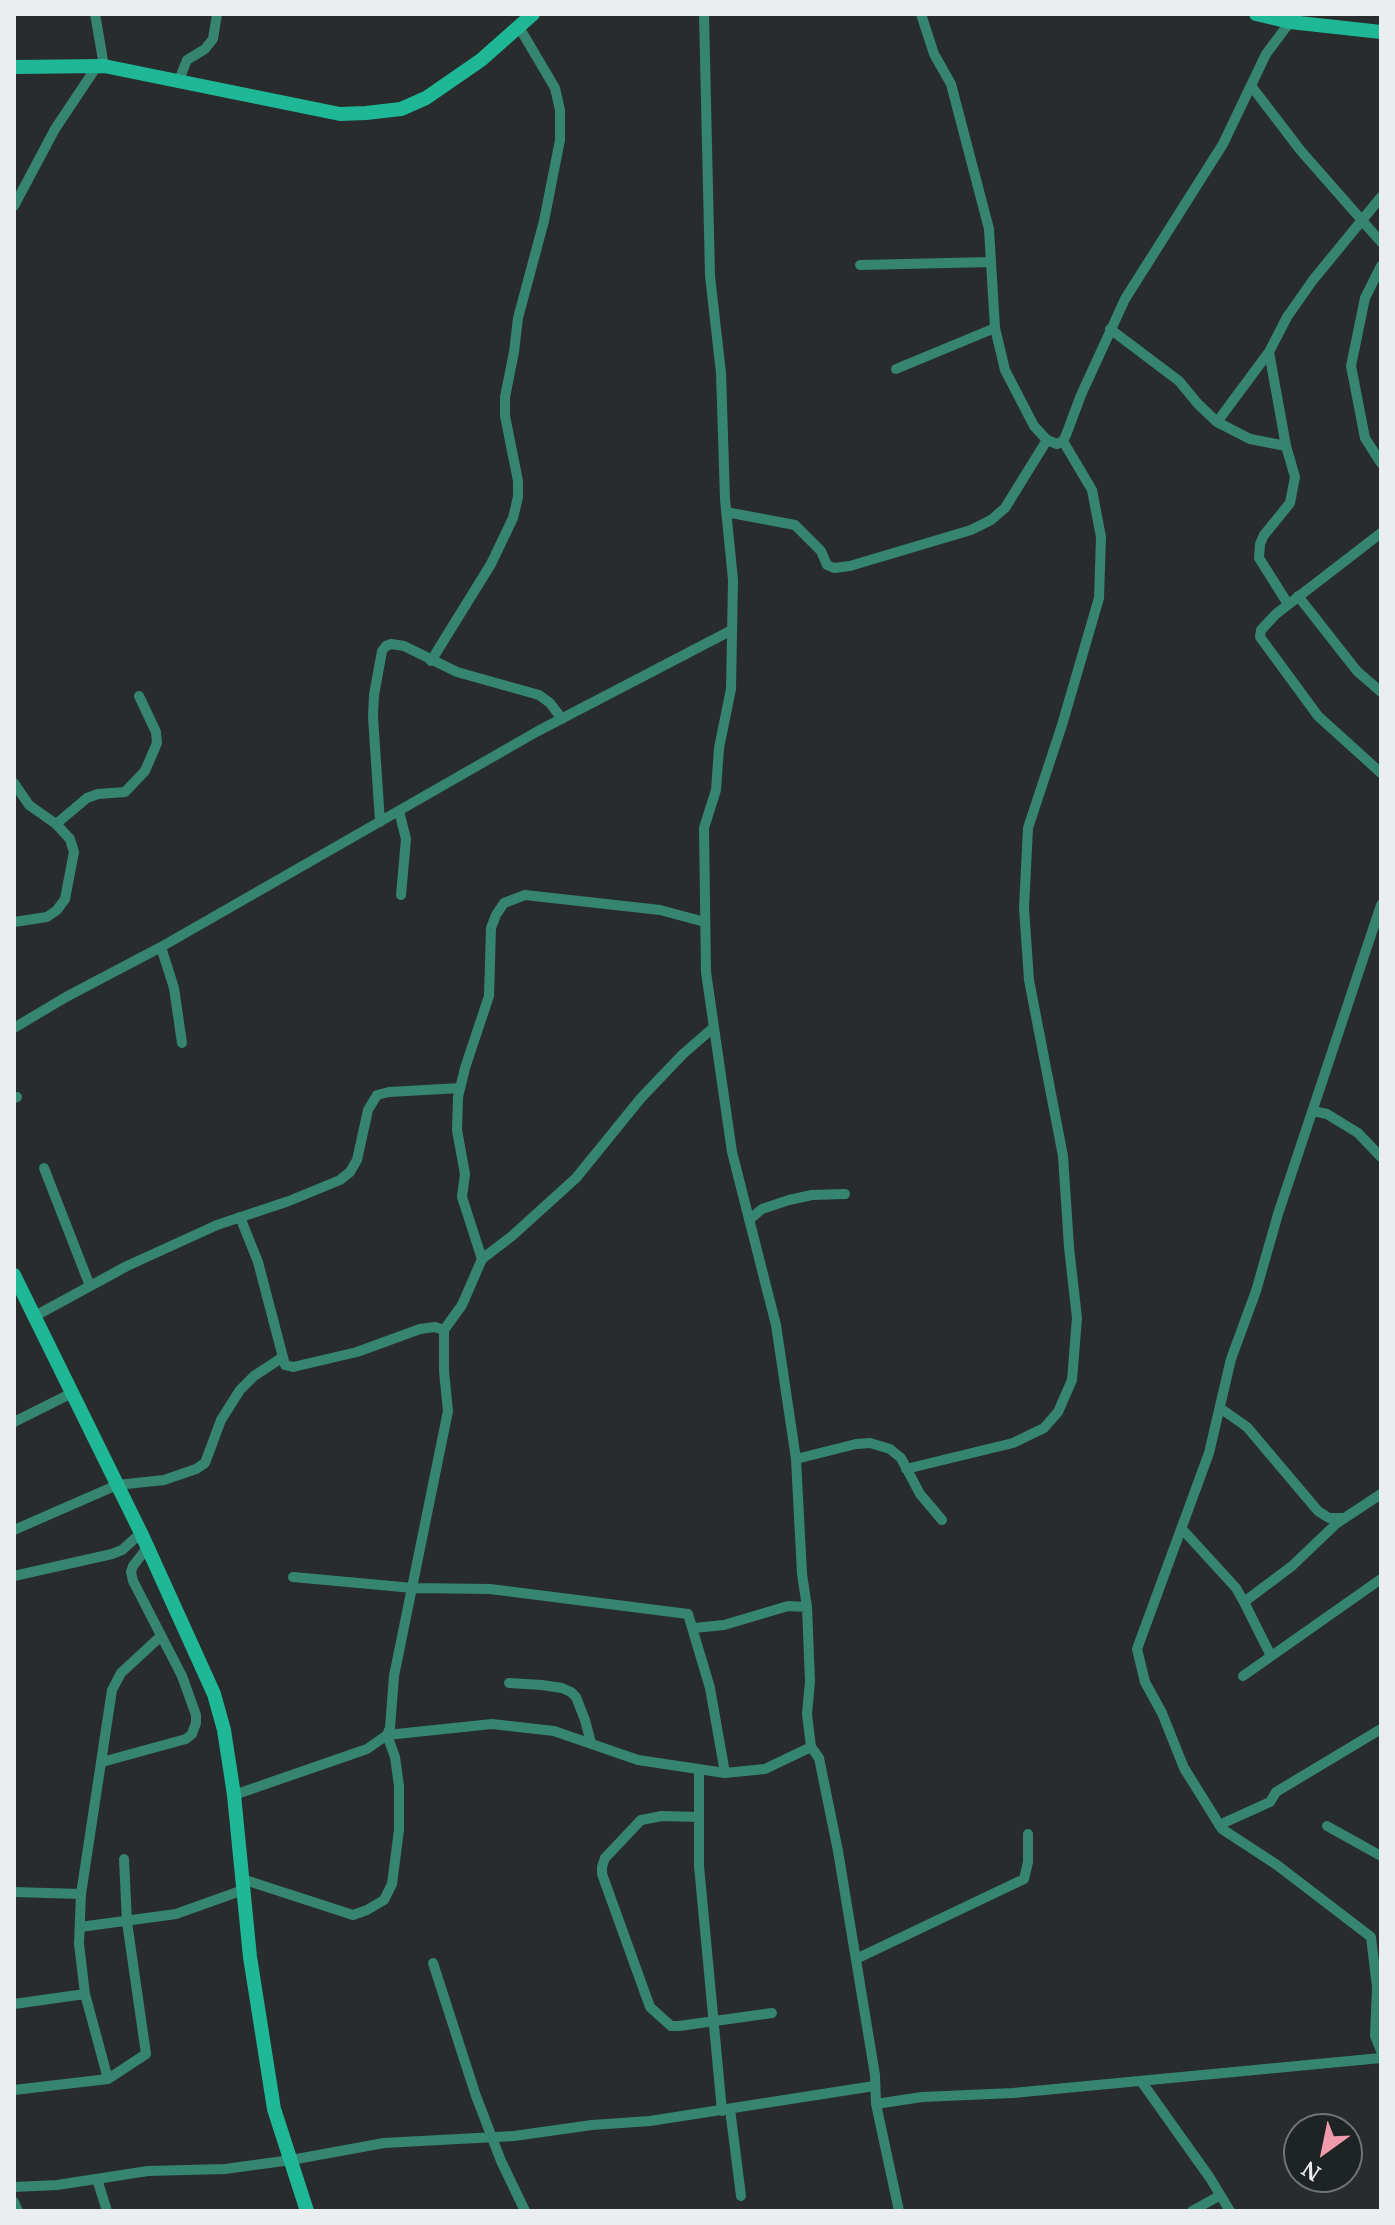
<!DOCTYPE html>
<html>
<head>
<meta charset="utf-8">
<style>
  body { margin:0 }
  #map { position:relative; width:1395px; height:2225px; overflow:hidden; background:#282c2d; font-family:"PT Serif",serif }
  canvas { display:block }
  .frame { position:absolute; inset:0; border:16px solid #ebeeee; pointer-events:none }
  .north { position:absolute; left:1283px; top:2113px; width:80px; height:80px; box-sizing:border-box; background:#1e2323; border:2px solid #707474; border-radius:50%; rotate:213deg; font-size:22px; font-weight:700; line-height:32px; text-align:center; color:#ebeeee }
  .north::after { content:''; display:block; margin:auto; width:28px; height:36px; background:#f29aad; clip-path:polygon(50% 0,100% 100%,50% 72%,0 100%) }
</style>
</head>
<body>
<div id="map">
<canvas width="1395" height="2225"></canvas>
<div class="frame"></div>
<div class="north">N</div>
</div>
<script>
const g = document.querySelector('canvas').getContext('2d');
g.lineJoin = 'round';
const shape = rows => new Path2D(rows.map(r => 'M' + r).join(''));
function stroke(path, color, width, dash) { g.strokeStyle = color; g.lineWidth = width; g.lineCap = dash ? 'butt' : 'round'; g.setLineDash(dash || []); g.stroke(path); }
stroke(shape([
  [95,14,104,66],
  [704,14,710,276,721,373,725,499,733,580,731,689,719,748,716,790,704,828,706,972,732,1152,776,1325,796,1459,802,1574,807,1607,810,1681,807,1714,811,1747,819,1758,838,1851,875,2075,876,2104,899,2211],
  [921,14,934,54,951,84,989,229,995,328,1005,370,1034,426,1047,440,1057,444,1063,441,1066,435,1081,395,1125,299,1223,144,1266,54,1290,22],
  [179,80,187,60,205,49,213,39,217,14],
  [1252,87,1301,151,1381,242],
  [14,206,55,129,97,66],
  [860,265,991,262],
  [1381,266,1365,298,1351,366,1365,438,1381,463],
  [1110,329,1179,381,1198,404,1217,422,1250,439,1286,446,1295,477,1290,503,1264,535,1260,544,1259,558,1288,604],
  [1269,352,1286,446],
  [896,369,995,328],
  [1217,422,1269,352,1287,317,1313,280,1381,197],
  [726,512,795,525,821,551,827,565,834,568,850,566,971,530,991,520,1005,508,1047,440],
  [1381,533,1276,614,1261,630,1260,637,1318,716,1381,773],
  [1298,596,1357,671,1381,692],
  [431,661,491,564,513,518,518,497,518,481,505,416,505,397,514,352,518,318,544,221,560,140,560,110,555,88,519,27],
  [14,783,29,805,56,824,70,839,74,852,65,899,57,910,47,917,14,922],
  [399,811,406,839,401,895],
  [380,822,373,717,374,695,382,651,386,646,391,644,404,646,457,672,539,695,550,703,562,719],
  [56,824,87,798,98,794,125,792,145,771,157,743,156,732,139,696],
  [1381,905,1278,1214,1256,1291,1231,1359,1209,1453,1137,1649,1145,1682,1162,1713,1184,1768,1222,1829,1277,1865,1371,1937,1377,1987,1375,2036,1381,2051],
  [161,947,174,988,182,1043],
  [14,1028,66,997,161,947,538,731,730,631],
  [14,1098,17,1097],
  [1313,1111,1327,1114,1358,1133,1381,1157],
  [44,1168,90,1286],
  [240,1217,258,1262,285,1365,293,1367,357,1352,420,1329,435,1327,444,1330],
  [749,1220,762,1209,789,1200,812,1195,845,1194],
  [482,1259,512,1236,576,1178,641,1098,683,1054,713,1028],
  [35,1316,127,1266,217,1225,289,1201,340,1180,350,1172,357,1160,368,1110,377,1095,389,1092,460,1088],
  [1220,1408,1247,1427,1318,1511,1329,1518,1344,1518],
  [14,1422,72,1393],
  [796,1459,856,1444,870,1443,890,1449,901,1458,920,1494,942,1520],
  [906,1469,1013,1443,1044,1428,1058,1412,1072,1380,1077,1318,1069,1247,1063,1156,1029,980,1024,908,1028,828,1062,725,1099,598,1101,537,1092,490,1063,441],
  [14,1530,117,1485,164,1480,196,1469,205,1463,221,1420,240,1390,254,1376,283,1357],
  [1183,1530,1236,1588,1244,1602,1292,1566,1337,1523,1381,1494],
  [14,1576,112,1554,122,1550,141,1533],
  [293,1577,413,1588,490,1589,688,1614,710,1688,725,1773],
  [1244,1602,1271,1656],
  [694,1628,724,1625,788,1606,807,1607],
  [1243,1676,1381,1579],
  [509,1683,542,1685,562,1688,571,1692,576,1697,585,1720,591,1743],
  [102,1762,186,1739,192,1734,196,1723,196,1715,182,1676,133,1581,131,1572,133,1566,147,1548],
  [699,1770,699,1866,722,2111],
  [234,1795,367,1749,387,1735,492,1724,554,1731,638,1760,725,1773,765,1769,811,1747],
  [697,1817,662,1816,641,1820,605,1858,602,1867,602,1874,650,2007,671,2026,679,2026,772,2013],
  [1219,1825,1270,1802,1276,1792,1381,1729],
  [1327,1826,1381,1856],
  [242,1879,353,1915,367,1910,384,1900,392,1884,399,1830,399,1786,395,1757,387,1735,390,1728,394,1676,448,1411,444,1371,444,1330,462,1305,482,1259,462,1197,465,1174,457,1130,458,1097,465,1068,489,996,491,928,496,915,504,903,525,895,660,910,705,922],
  [14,1892,81,1894],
  [80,1927,176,1914,243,1890],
  [856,1959,1024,1879,1028,1862,1028,1834],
  [433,1963,476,2096,501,2161,525,2211],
  [14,2004,85,1994],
  [108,2079,85,1994,79,1944,81,1894,112,1690,121,1673,161,1636],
  [1141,2081,1210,2178,1230,2211],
  [14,2090,108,2079,146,2054,127,1922,124,1859],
  [876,2104,922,2097,1013,2093,1381,2058],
  [730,2109,741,2196],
  [97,2179,107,2211],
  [14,2187,57,2185,148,2171,225,2169,291,2160,384,2143,514,2136,592,2125,650,2121,874,2086],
  [14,2202,18,2211],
  [1192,2211,1219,2196]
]), '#358570', 10);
stroke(shape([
  [1256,14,1290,22,1381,32],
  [14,67,104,66,340,114,366,113,401,109,426,98,481,60,533,14],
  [14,1275,141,1533,214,1694,224,1730,234,1795,250,1957,274,2109,307,2211]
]), '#1fb897', 14);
</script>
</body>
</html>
